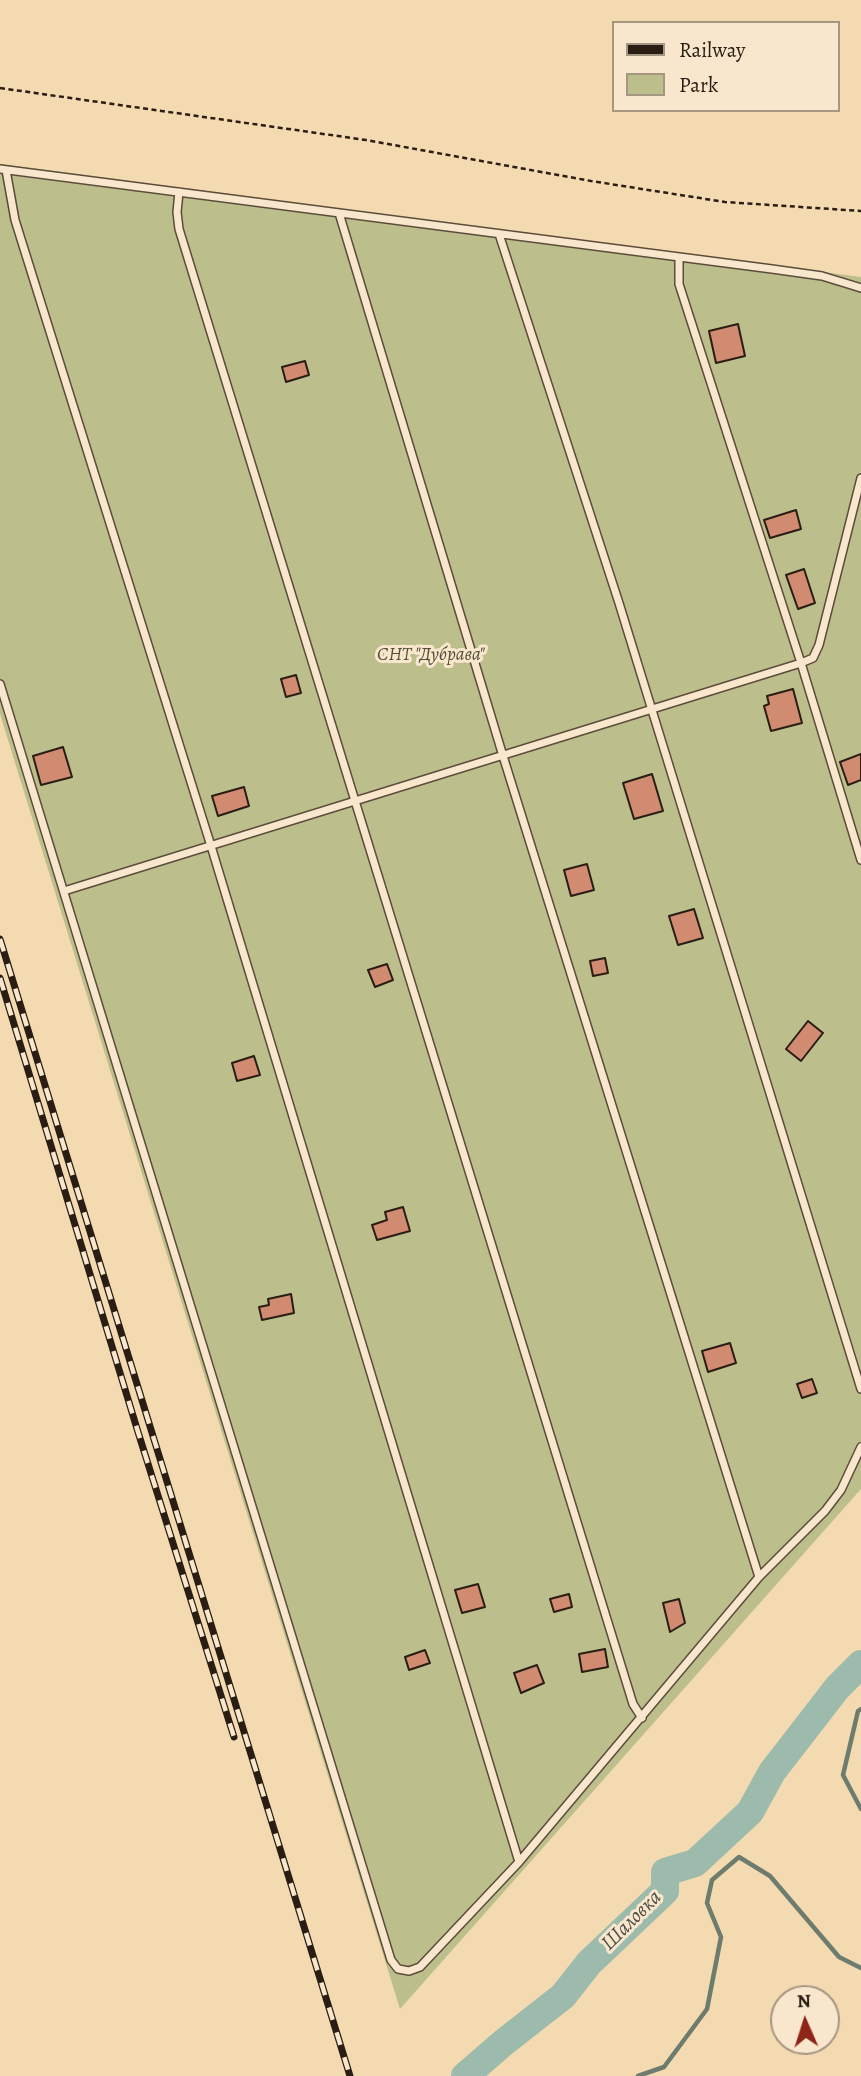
<!DOCTYPE html>
<html>
<head>
<meta charset="utf-8">
<style>
  body { margin:0 }
  #map { position:relative; width:861px; height:2076px; overflow:hidden; background:#f4dab0; font-family:Alegreya,serif }
  canvas { display:block }
  .legend { position:absolute; left:612px; top:21px; width:228px; height:91px; box-sizing:border-box; background:#f8e7cc; border:2px solid #a59682; margin:0; padding:9px 12px; list-style:none; font-size:21px; color:#291d14 }
  .legend li { display:flex; align-items:center; gap:14px; height:35px }
  .legend b { width:35px; border:2px solid #a59682 }
  .north { position:absolute; left:770px; top:1985px; width:70px; height:70px; box-sizing:border-box; background:#f8e7cc; border:2px solid #a59682; border-radius:50%; rotate:357deg; font-size:19px; font-weight:700; line-height:28px; text-align:center; color:#291d14 }
  .north::after { content:''; display:block; margin:auto; width:24px; height:32px; background:#8f2418; clip-path:polygon(50% 0,100% 100%,50% 72%,0 100%) }
</style>
</head>
<body>
<div id="map">
<canvas width="861" height="2076"></canvas>
<ul class="legend">
<li><b style="height:9px;background:#291d14"></b>Railway</li>
<li><b style="height:19px;background:#bcbf8b"></b>Park</li>
</ul>
<div class="north">N</div>
</div>
<script>
const g = document.querySelector('canvas').getContext('2d');
g.lineJoin = 'round';
function paint(path, color) { g.fillStyle = color; g.fill(path, 'evenodd'); }
const shape = rows => new Path2D(rows.map(r => 'M' + r).join(''));
function stroke(path, color, width, dash) { g.strokeStyle = color; g.lineWidth = width; g.lineCap = dash ? 'butt' : 'round'; g.setLineDash(dash || []); g.stroke(path); }
function write(font, color, halo, rows, align = 'center') {
  g.font = font + ' Alegreya,serif'; g.lineWidth = 6; g.setLineDash([]); g.textBaseline = 'middle'; g.strokeStyle = halo; g.fillStyle = color; for (const [text, x, y, turn = 0] of rows) {
    g.save(); g.translate(x, y); g.rotate((+turn || 0) * Math.PI / 180); g.textAlign = isNaN(turn) ? turn : align; if (halo) g.strokeText(text, 0, 0); g.fillText(text, 0, 0); g.restore();
  }
}
paint(shape([
  [0,164,861,277,861,1489,400,2009,0,714]
]), '#bcbf8b');
stroke(shape([
  [861,1709,858,1711,843,1775,861,1809],
  [638,2076,664,2067,707,2009,721,1937,707,1903,712,1880,739,1857,770,1876,839,1957,861,1968]
]), '#6e7c6f', 4.5);
stroke(shape([
  [465,2076,503,2043,563,1996,589,1963,665,1891,665,1872,695,1863,750,1812,772,1772,837,1688,861,1664]
]), '#9cbbac', 28);
const building = shape([
  [738,324,745,356,716,363,709,331,738,324],
  [305,361,309,375,286,382,282,367,305,361],
  [796,510,801,529,770,538,764,520,796,510],
  [804,569,815,603,798,609,786,575,804,569],
  [296,675,301,693,286,697,281,679,296,675],
  [793,689,802,723,771,731,764,706,769,704,767,696,793,689],
  [63,747,72,777,41,785,33,756,63,747],
  [861,754,861,780,848,785,840,762,861,754],
  [652,774,663,811,634,819,623,783,652,774],
  [244,787,249,806,218,816,212,796,244,787],
  [587,864,594,890,571,896,564,870,587,864],
  [694,909,703,938,678,945,669,916,694,909],
  [605,958,608,973,593,976,590,961,605,958],
  [387,964,393,980,375,987,368,970,387,964],
  [808,1021,823,1033,801,1061,786,1049,808,1021],
  [254,1056,260,1075,237,1081,232,1063,254,1056],
  [403,1207,410,1231,377,1240,372,1225,387,1220,385,1212,403,1207],
  [291,1294,294,1313,262,1320,259,1307,269,1305,268,1299,291,1294],
  [730,1343,736,1363,708,1372,702,1351,730,1343],
  [812,1379,817,1393,802,1398,797,1384,812,1379],
  [478,1584,485,1607,462,1613,455,1590,478,1584],
  [569,1594,572,1607,554,1612,550,1599,569,1594],
  [679,1599,685,1623,670,1632,663,1603,679,1599],
  [605,1649,608,1667,582,1672,579,1654,605,1649],
  [425,1650,430,1663,409,1670,405,1657,425,1650],
  [537,1665,544,1683,521,1693,514,1673,537,1665]
]);
paint(building, '#d18b71');
stroke(building, '#291d14', 2);
const lane = shape([
  [0,169,772,269,822,276,861,288],
  [6,170,15,220,211,846,519,1862],
  [179,192,177,212,179,229,633,1704,642,1718],
  [339,213,503,756,759,1577],
  [499,234,619,603,861,1389],
  [861,478,819,645,813,658,801,663,861,860],
  [0,684,391,1960,398,1969,409,1971,420,1967,519,1862,759,1577,825,1511,841,1490,861,1447],
  [64,891,801,663,679,284,679,257]
]);
stroke(lane, '#5c4c3b', 10);
stroke(shape([
  [0,88,366,140,591,181,725,202,861,211]
]), '#291d14', 2.5, [5, 3.5]);
stroke(lane, '#f8e7cc', 7);
const rail = shape([
  [0,939,350,2076],
  [0,978,138,1432,234,1737]
]);
stroke(rail, '#291d14', 7);
stroke(rail, '#f8e7cc', 4.5, [13]);
write('italic 19px', '#554e38', '#f8e7cc', [
  ["СНТ \"Дубрава\"",431,655]
]);
write('italic 21px', '#4c4c42', '#f8e7cc', [
  ["Шаловка",632,1921,-45]
]);
</script>
</body>
</html>
